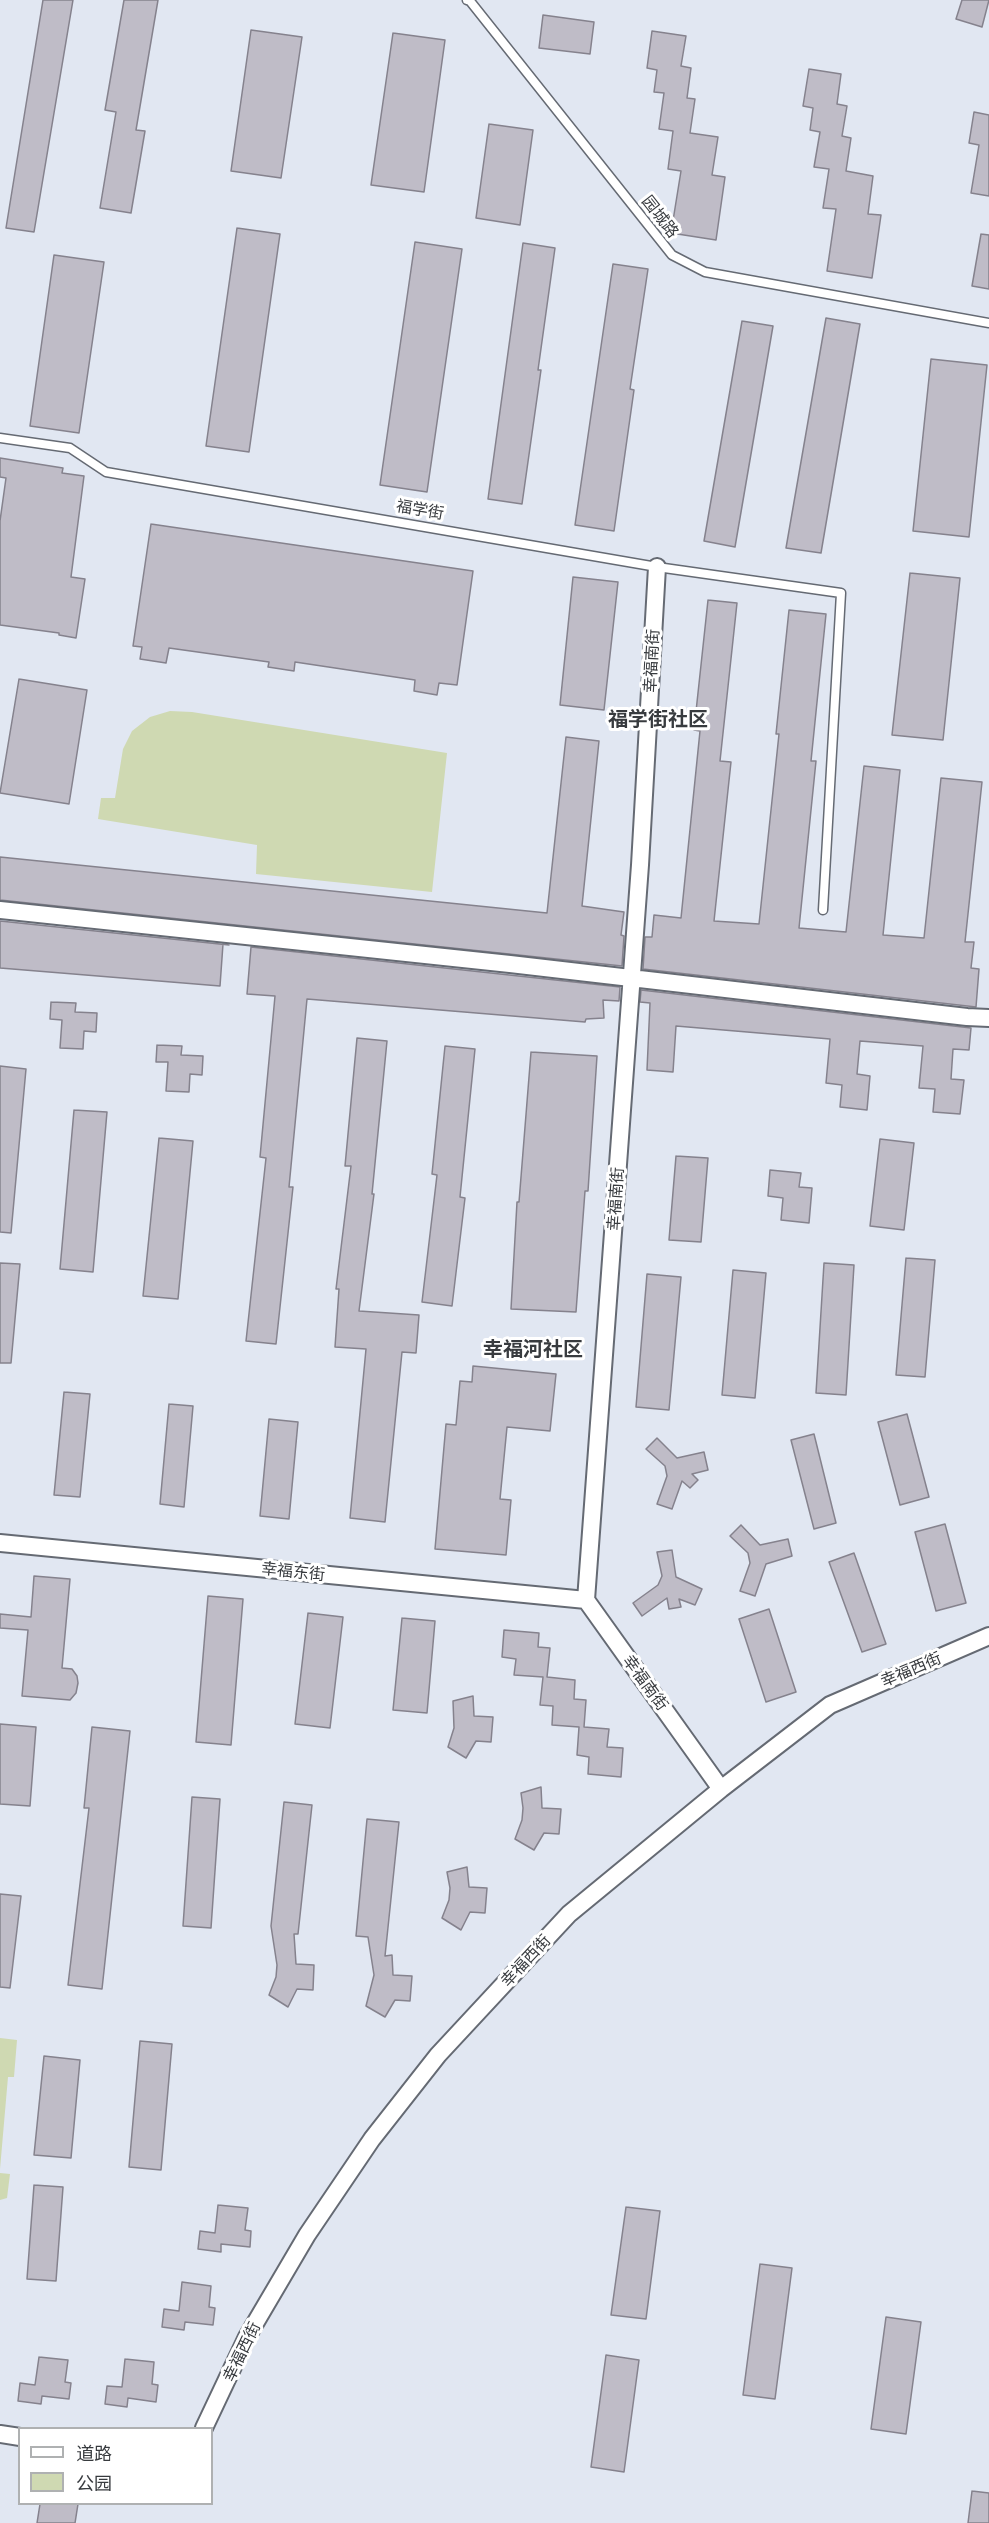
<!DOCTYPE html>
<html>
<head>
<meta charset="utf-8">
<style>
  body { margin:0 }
  #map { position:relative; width:989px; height:2523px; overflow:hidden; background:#e1e7f2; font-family:"Crimson Pro","Noto Sans SC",serif }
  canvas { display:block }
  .legend { position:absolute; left:18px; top:2427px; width:195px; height:78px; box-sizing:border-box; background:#fff; border:2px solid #afb1b2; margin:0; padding:8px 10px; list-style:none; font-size:18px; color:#383b3f }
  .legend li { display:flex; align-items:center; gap:12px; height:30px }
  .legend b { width:30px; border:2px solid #afb1b2 }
</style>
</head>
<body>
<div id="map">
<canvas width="989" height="2523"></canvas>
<ul class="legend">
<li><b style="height:8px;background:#fff"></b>道路</li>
<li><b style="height:16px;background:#cfd9b2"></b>公园</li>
</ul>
</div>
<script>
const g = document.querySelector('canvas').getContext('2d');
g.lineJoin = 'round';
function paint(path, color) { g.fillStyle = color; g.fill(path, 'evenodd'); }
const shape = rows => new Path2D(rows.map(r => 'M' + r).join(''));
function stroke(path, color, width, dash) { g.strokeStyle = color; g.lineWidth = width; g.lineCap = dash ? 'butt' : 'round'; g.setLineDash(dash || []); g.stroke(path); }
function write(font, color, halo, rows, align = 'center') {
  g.font = font + ' "Crimson Pro","Noto Sans SC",serif'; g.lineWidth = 6; g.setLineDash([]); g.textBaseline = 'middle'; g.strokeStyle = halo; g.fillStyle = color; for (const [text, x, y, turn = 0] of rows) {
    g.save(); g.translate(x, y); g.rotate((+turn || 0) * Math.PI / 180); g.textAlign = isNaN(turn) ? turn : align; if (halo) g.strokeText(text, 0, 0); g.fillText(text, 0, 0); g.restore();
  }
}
paint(shape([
  [170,711,192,712,447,753,432,892,256,874,257,845,98,819,101,798,115,798,123,749,132,731,150,717],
  [0,2038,17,2040,14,2077,8,2077,0,2169],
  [0,2173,10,2174,7,2198,0,2200]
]), '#cfd9b2');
const building = shape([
  [43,0,73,0,34,232,6,228,43,0],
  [124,0,158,0,136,130,145,131,131,213,100,208,116,112,105,110,124,0],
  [962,0,989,0,982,27,956,19,962,0],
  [543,15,594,22,590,54,539,48,543,15],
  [251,30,302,37,281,178,231,171,251,30],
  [652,31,686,36,681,66,691,68,687,98,695,99,690,133,718,137,712,175,725,177,716,240,671,233,681,171,668,169,673,131,659,129,664,93,654,92,657,70,647,68,652,31],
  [393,33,445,40,424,192,371,185,393,33],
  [809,69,841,74,837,104,847,106,842,136,851,138,846,171,873,176,868,214,881,215,872,278,827,271,836,209,823,208,829,169,814,167,820,132,810,130,813,108,803,106,809,69],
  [974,112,989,115,989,196,971,193,979,145,969,143,974,112],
  [489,124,533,130,520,225,476,218,489,124],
  [237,228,280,234,249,452,206,446,237,228],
  [981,234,989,235,989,289,972,286,981,234],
  [415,242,462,249,427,492,380,485,415,242],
  [523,243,555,248,538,370,541,370,522,504,488,499,523,243],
  [54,255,104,262,79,433,30,426,54,255],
  [613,264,648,269,630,389,634,390,614,531,575,525,613,264],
  [826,318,860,324,821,553,786,548,826,318],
  [742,321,773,326,735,547,704,541,742,321],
  [931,359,987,365,969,537,913,531,931,359],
  [0,458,63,468,62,473,84,476,71,577,85,579,76,638,59,635,59,633,0,625,0,521,6,478,0,477,0,458],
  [151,524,473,571,457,685,439,683,437,695,414,691,415,680,295,662,294,671,268,667,269,662,169,648,166,663,140,659,142,647,133,646,151,524],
  [910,573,960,578,943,740,892,735,910,573],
  [573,577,618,582,604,710,560,705,573,577],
  [708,600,737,603,720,761,731,762,714,921,759,924,779,734,776,734,789,610,826,614,811,761,816,761,799,928,846,932,864,766,900,770,883,935,924,938,941,778,982,782,965,942,974,942,971,968,979,969,976,1007,643,969,645,937,652,937,654,915,681,918,700,731,694,730,708,600],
  [19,679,87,690,69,804,0,793,19,679],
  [566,737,599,741,582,906,624,912,621,935,624,936,622,966,0,900,0,857,547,913,566,737],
  [0,921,229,945,223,944,220,986,0,968,0,921],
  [251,947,620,987,619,1001,603,1000,604,1018,586,1019,585,1022,307,999,289,1187,293,1187,276,1344,246,1341,266,1158,260,1157,275,996,247,994,251,947],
  [641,990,971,1028,969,1050,953,1049,951,1079,964,1080,960,1114,933,1112,935,1089,919,1088,923,1046,860,1041,857,1074,870,1076,867,1110,840,1107,842,1085,826,1083,830,1039,676,1026,673,1072,647,1070,650,1003,640,1002,641,990],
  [51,1002,76,1003,75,1012,97,1013,96,1032,84,1031,83,1049,60,1048,62,1020,50,1019,51,1002],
  [357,1038,387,1041,372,1194,374,1194,359,1311,419,1315,416,1353,402,1352,385,1522,350,1518,366,1349,335,1347,339,1289,336,1289,351,1166,345,1166,357,1038],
  [157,1045,182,1046,181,1055,203,1056,202,1075,190,1074,189,1092,166,1091,168,1062,156,1062,157,1045],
  [445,1046,475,1049,460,1197,465,1198,452,1306,422,1302,437,1175,432,1174,445,1046],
  [531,1052,597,1056,588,1191,585,1191,576,1312,511,1309,517,1202,519,1202,531,1052],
  [0,1066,26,1069,11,1233,0,1232,0,1066],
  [74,1110,107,1112,93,1272,60,1269,74,1110],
  [159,1138,193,1141,178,1299,143,1296,159,1138],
  [880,1139,914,1143,904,1230,870,1226,880,1139],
  [676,1156,708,1158,701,1242,669,1240,676,1156],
  [770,1170,801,1173,799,1187,812,1188,809,1223,781,1220,783,1198,768,1196,770,1170],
  [906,1258,935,1260,925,1377,896,1375,906,1258],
  [0,1263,20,1264,11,1363,0,1363,0,1263],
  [824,1263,854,1265,846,1395,816,1393,824,1263],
  [733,1270,766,1273,755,1398,722,1395,733,1270],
  [647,1274,681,1277,669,1410,636,1407,647,1274],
  [473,1366,556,1374,550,1431,507,1427,500,1499,511,1500,506,1555,435,1549,446,1424,456,1425,460,1381,472,1382,473,1366],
  [64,1392,90,1394,80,1497,54,1495,64,1392],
  [169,1404,193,1406,184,1507,160,1504,169,1404],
  [907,1414,929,1497,900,1505,878,1422,907,1414],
  [269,1419,298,1422,289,1519,260,1516,269,1419],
  [814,1434,836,1523,814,1529,791,1440,814,1434],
  [657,1438,677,1458,704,1452,708,1470,692,1474,698,1480,690,1488,682,1481,672,1509,657,1504,667,1476,665,1466,646,1449,657,1438],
  [945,1524,966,1603,936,1611,915,1532,945,1524],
  [741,1525,760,1545,788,1539,792,1556,766,1564,755,1596,740,1591,750,1563,748,1553,730,1536,741,1525],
  [672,1550,676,1577,702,1589,695,1605,679,1599,681,1607,669,1609,667,1598,642,1616,633,1603,658,1585,662,1576,657,1552,672,1550],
  [854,1553,886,1644,862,1652,829,1562,854,1553],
  [34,1576,70,1579,62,1668,72,1669,77,1676,78,1683,76,1693,70,1700,22,1696,28,1630,0,1628,0,1614,31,1617,34,1576],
  [208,1596,243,1599,231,1745,196,1742,208,1596],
  [769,1609,796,1692,766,1702,739,1619,769,1609],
  [308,1613,343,1617,330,1728,295,1724,308,1613],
  [402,1618,435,1621,427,1713,393,1710,402,1618],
  [504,1630,539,1633,538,1647,550,1648,547,1677,575,1680,574,1699,586,1700,584,1727,609,1729,607,1747,623,1748,621,1777,588,1774,589,1757,577,1755,579,1727,552,1725,553,1706,540,1705,543,1677,514,1675,516,1659,502,1657,504,1630],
  [473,1696,474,1716,493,1717,491,1742,476,1741,466,1758,448,1747,454,1728,453,1701,473,1696],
  [0,1724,36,1727,30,1806,0,1804,0,1724],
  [92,1727,130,1731,102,1989,68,1985,89,1808,84,1808,92,1727],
  [541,1787,542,1808,561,1809,559,1834,544,1833,534,1850,515,1839,522,1820,523,1808,521,1793,541,1787],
  [192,1797,220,1799,211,1928,183,1926,192,1797],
  [284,1802,312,1805,298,1934,294,1934,296,1964,314,1965,313,1990,297,1989,288,2007,269,1995,276,1977,277,1965,271,1926,284,1802],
  [367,1819,399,1822,385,1956,392,1955,393,1975,412,1976,410,2001,395,2000,385,2017,366,2006,374,1975,368,1937,356,1936,367,1819],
  [467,1867,469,1887,487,1888,485,1913,470,1912,461,1930,442,1918,449,1900,450,1888,447,1872,467,1867],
  [0,1894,21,1896,10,1988,0,1987,0,1894],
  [140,2041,172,2044,161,2170,129,2167,140,2041],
  [44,2056,80,2060,71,2158,34,2155,44,2056],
  [34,2185,63,2187,56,2281,27,2279,34,2185],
  [218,2205,248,2208,245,2230,251,2231,250,2247,221,2244,221,2252,198,2249,200,2231,215,2233,218,2205],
  [626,2207,660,2211,646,2319,611,2315,626,2207],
  [760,2264,792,2268,775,2399,743,2395,760,2264],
  [182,2282,211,2286,209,2307,215,2308,213,2325,185,2322,184,2330,162,2327,164,2309,179,2311,182,2282],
  [886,2317,921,2322,906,2434,871,2429,886,2317],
  [606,2355,639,2360,624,2472,591,2467,606,2355],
  [39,2357,68,2360,65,2382,71,2383,69,2399,42,2396,41,2404,18,2401,20,2383,35,2385,39,2357],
  [125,2359,154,2362,152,2384,158,2385,156,2402,128,2398,127,2407,105,2404,107,2386,122,2387,125,2359],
  [972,2491,989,2493,989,2523,968,2523,972,2491],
  [40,2504,78,2504,75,2523,37,2523,40,2504]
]);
paint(building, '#bfbcc7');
stroke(building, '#85828d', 1.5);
const service = shape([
  [467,0,470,1,672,255,705,272,989,323],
  [0,438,70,448,106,472,657,567,841,593,823,910]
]);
const minor = shape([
  [657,567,640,865,586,1600,721,1789],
  [0,910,510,964,967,1017,989,1018],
  [0,1543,586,1600],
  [204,2428,247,2337,307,2235,372,2139,438,2055,569,1914,721,1789,830,1705,989,1636],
  [0,2434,20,2437]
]);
stroke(service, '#656a73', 11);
stroke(minor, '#656a73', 20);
stroke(service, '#fff', 8);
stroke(minor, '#fff', 16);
write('16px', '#383b3f', '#fff', [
  ["园城路",660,217,52],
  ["福学街",420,510,10],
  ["幸福南街",652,661,-87],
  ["幸福南街",616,1199,-86],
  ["幸福东街",293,1572,6],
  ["幸福西街",911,1670,-23],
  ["幸福南街",645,1683,54],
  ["幸福西街",526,1961,-47],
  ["幸福西街",242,2352,-64]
]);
write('bold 20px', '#383b3f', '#fff', [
  ["福学街社区",658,720],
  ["幸福河社区",533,1350]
]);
</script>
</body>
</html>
